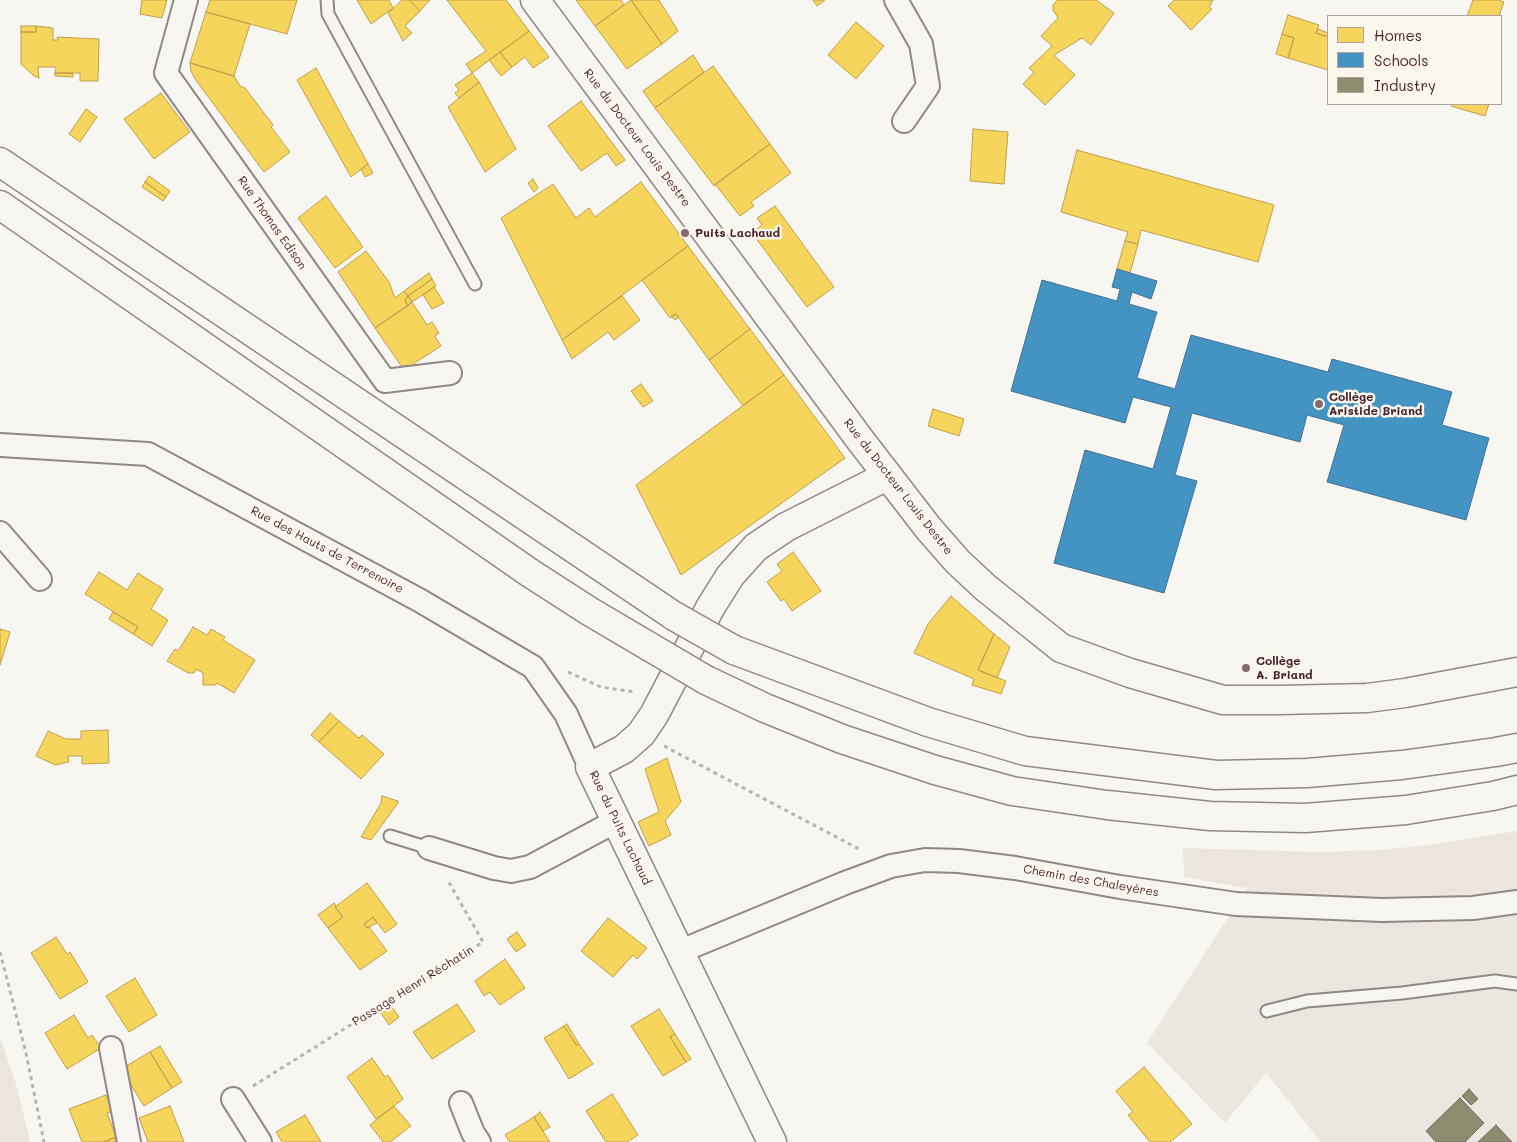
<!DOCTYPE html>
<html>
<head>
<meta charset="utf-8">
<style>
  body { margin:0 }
  #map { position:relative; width:1517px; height:1142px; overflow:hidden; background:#f8f6f0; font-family:Mali,sans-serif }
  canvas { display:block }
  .legend { position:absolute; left:1327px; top:15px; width:175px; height:90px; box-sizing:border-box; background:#fbf7ec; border:1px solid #b4a19f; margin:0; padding:6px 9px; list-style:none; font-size:15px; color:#4a1f2b }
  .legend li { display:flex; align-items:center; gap:10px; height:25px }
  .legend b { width:25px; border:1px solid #b4a19f }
</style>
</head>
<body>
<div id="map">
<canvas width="1517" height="1142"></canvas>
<ul class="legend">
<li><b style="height:14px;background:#f6d55c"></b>Homes</li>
<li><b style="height:14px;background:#4393c3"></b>Schools</li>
<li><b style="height:14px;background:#8c8c6e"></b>Industry</li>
</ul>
</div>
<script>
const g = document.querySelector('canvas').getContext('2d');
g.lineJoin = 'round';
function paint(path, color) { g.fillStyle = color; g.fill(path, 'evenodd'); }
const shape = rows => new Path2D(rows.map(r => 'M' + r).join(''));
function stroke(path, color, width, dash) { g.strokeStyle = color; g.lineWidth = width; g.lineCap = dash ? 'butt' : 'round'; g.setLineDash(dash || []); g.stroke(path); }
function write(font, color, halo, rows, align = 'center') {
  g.font = font + ' Mali,sans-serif'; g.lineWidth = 5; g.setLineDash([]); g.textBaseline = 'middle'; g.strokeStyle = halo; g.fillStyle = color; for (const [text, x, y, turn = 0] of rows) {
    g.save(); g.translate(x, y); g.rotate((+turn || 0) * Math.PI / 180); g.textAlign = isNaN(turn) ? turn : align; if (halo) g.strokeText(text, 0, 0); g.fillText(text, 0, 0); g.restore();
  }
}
paint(shape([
  [1247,888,1298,892,1444,894,1498,891,1517,889,1517,1142,1321,1142,1266,1073,1225,1123,1147,1043]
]), '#ebe6df');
paint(shape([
  [1517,831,1517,889,1498,891,1444,894,1298,892,1247,888,1184,877,1183,848,1318,852,1380,850,1428,845],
  [0,1037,17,1087,30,1142,0,1142]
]), '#ece5de');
const homes = shape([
  [142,0,167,0,162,18,140,14,142,0],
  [210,0,297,0,287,34,206,12,210,0],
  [357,0,389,0,393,8,371,24,357,0],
  [402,0,409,0,420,11,405,26,412,33,403,41,388,13,402,0],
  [409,0,430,0,420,11,409,0],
  [447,0,506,0,529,31,472,73,466,64,486,51,447,0],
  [576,0,621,0,624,5,595,26,576,0],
  [631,0,659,0,678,31,662,44,631,0],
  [631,0,662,44,627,69,595,26,631,0],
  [813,0,825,0,817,6,813,0],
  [1057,0,1096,0,1114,13,1091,45,1082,38,1054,55,1075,75,1045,105,1023,84,1034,72,1029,68,1052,46,1041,36,1058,18,1053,10,1053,5,1057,0],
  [1174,0,1213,0,1209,7,1212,9,1191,30,1168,6,1174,0],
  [1473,0,1499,0,1504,2,1499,16,1467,16,1473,0],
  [206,12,250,24,234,76,190,63,206,12],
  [1288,15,1319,25,1316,33,1328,37,1328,70,1288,58,1294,38,1282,34,1288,15],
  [856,22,884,46,856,79,828,55,856,22],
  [21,26,36,26,36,32,21,32,21,26],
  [36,26,53,28,53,40,58,40,57,37,99,39,98,81,80,81,80,73,55,73,56,67,38,67,39,78,34,76,21,64,21,32,36,32,36,26],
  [1318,29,1328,33,1328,37,1316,33,1318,29],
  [529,31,549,57,533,68,525,57,512,67,500,52,529,31],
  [1282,34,1294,38,1288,58,1276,54,1282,34],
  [500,52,512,67,501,76,489,60,500,52],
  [693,55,704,72,655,108,643,91,693,55],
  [190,63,234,76,240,86,245,88,273,125,271,127,290,152,264,172,195,79,191,71,190,63],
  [713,66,770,144,714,186,655,108,713,66],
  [316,68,368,164,351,177,297,80,316,68],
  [55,73,73,73,73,77,55,76,55,73],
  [472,73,479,82,459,98,455,93,459,90,455,85,472,73],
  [479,82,516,149,485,172,448,107,479,82],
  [161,93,190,132,154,159,124,119,161,93],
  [581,101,625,160,616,166,607,153,581,171,548,126,581,101],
  [1452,104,1489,104,1485,116,1451,106,1452,104],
  [86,109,97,117,80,142,69,134,86,109],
  [973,129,1008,132,1004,184,970,181,973,129],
  [770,144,791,173,751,202,754,206,740,216,715,184,770,144],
  [1077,150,1274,205,1258,262,1141,230,1138,244,1125,241,1128,232,1061,212,1077,150],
  [368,164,373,173,365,177,361,169,368,164],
  [149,176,170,191,166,197,145,182,149,176],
  [533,179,538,188,534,192,528,183,533,179],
  [145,182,166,197,163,201,142,187,145,182],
  [641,182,688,246,562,340,501,218,553,184,576,218,589,208,595,217,641,182],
  [326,196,363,247,335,268,298,218,326,196],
  [775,206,834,287,807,307,752,233,762,225,757,218,775,206],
  [1125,241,1138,244,1130,273,1117,269,1125,241],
  [688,246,750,329,709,360,676,314,670,318,642,280,688,246],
  [366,251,389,282,395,298,404,291,408,296,405,300,408,306,375,328,338,272,366,251],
  [429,273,432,279,408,296,404,291,429,273],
  [432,279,436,286,412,302,408,296,432,279],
  [434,287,444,303,432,309,423,295,434,287],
  [408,296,412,302,408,306,405,300,408,296],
  [622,296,640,320,614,340,608,332,572,359,562,340,622,296],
  [412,302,427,325,432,322,439,333,435,336,441,346,404,370,375,328,412,302],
  [676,314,679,317,675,320,671,316,676,314],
  [750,329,784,375,743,406,709,360,750,329],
  [784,375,845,458,681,575,636,485,784,375],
  [641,384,653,401,643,407,631,391,641,384],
  [933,409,964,419,959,436,928,426,933,409],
  [793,552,821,591,792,611,784,599,781,601,767,582,782,571,777,564,793,552],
  [99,572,127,590,138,573,163,589,151,609,168,620,152,646,133,634,138,627,85,594,99,572],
  [951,596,994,634,978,670,1006,681,1001,694,972,685,974,679,914,653,928,624,951,596],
  [113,612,138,627,133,634,109,619,113,612],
  [193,627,207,635,211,629,225,637,223,640,255,660,234,693,217,683,215,685,203,685,203,673,196,669,194,673,188,673,167,661,175,649,178,651,193,627],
  [0,629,10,632,0,665,0,629],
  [994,634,1010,647,997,678,978,670,994,634],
  [330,713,339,721,319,742,311,735,330,713],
  [339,721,359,738,362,735,384,754,361,779,319,742,339,721],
  [108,730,109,763,82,764,82,756,68,756,69,762,55,765,36,756,48,731,66,739,81,739,81,731,108,730],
  [667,758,681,802,665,821,671,835,649,846,638,822,659,812,645,769,667,758],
  [382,796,398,801,398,803,371,840,361,837,381,803,382,796],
  [367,883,397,924,385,933,373,917,364,924,367,928,369,927,387,951,360,970,328,928,343,917,335,907,367,883],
  [334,903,336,906,335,907,343,917,328,928,318,915,334,903],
  [373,917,377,923,367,928,364,924,373,917],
  [608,918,647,948,637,959,633,955,613,977,581,951,608,918],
  [517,932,526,945,516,952,507,939,517,932],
  [56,937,67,954,70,952,88,982,60,999,31,953,56,937],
  [505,959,525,988,500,1005,490,992,484,996,475,981,505,959],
  [135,978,157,1015,129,1032,106,996,135,978],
  [457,1004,475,1031,432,1059,413,1032,457,1004],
  [392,1007,399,1017,389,1025,381,1013,392,1007],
  [659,1009,675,1034,670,1037,686,1062,663,1076,631,1026,659,1009],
  [74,1015,88,1038,92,1035,101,1048,67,1069,45,1033,74,1015],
  [567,1024,579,1044,577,1046,564,1026,567,1024],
  [564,1026,577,1046,579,1044,593,1064,569,1079,544,1038,564,1026],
  [675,1034,691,1059,686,1062,670,1037,675,1034],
  [160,1046,182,1082,172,1088,150,1052,160,1046],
  [150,1052,172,1088,144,1106,121,1069,150,1052],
  [372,1058,385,1077,388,1075,403,1099,376,1119,347,1077,372,1058],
  [1144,1067,1192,1124,1170,1142,1150,1142,1128,1115,1133,1112,1116,1091,1144,1067],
  [612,1094,638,1135,627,1142,606,1142,586,1111,612,1094],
  [106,1095,113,1111,107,1113,116,1137,103,1142,82,1142,69,1109,106,1095],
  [170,1106,184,1142,148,1142,139,1118,170,1106],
  [394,1106,411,1126,390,1142,383,1142,370,1125,394,1106],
  [540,1112,550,1127,543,1131,534,1117,540,1112],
  [305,1115,321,1142,282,1142,276,1132,305,1115],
  [534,1117,550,1142,510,1142,505,1135,534,1117],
  [114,1138,116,1142,103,1142,114,1138]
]);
paint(homes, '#f6d55c');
stroke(homes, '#c29e4d', 1);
const schools = shape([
  [1117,269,1157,281,1151,299,1132,292,1129,304,1157,312,1137,378,1175,389,1191,335,1328,372,1332,359,1452,392,1442,425,1489,438,1466,520,1327,482,1344,425,1307,415,1300,442,1192,413,1175,475,1197,481,1164,593,1054,563,1085,450,1153,469,1171,407,1133,397,1125,423,1011,391,1042,280,1117,301,1120,289,1112,287,1117,269]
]);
paint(schools, '#4393c3');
stroke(schools, '#457095', 1);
const industry = shape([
  [1469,1089,1478,1099,1471,1105,1462,1096,1469,1089],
  [1460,1098,1484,1123,1465,1142,1436,1142,1426,1131,1460,1098],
  [1496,1125,1512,1142,1478,1142,1496,1125]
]);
paint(industry, '#8c8c6e');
stroke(industry, '#786b5a', 1);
const service = shape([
  [327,0,328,14,475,284],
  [390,836,429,848],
  [1267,1011,1307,1001,1402,993,1495,981,1517,984]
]);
const minor = shape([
  [186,0,166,73,385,381,450,373],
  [896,0,921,44,928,86,904,121],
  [0,445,148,454,419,600,533,667,566,714,590,767],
  [0,533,40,579],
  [429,848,494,868,511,871,530,867,616,821],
  [681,951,845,883,891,866,925,860,959,861,1015,868,1120,887,1236,904,1382,910,1473,908,1517,902],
  [111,1048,129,1142],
  [233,1099,260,1142],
  [461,1103,473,1133,479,1142]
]);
const tertiary = shape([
  [535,0,861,441,929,529,958,562,986,588,1061,648,1130,673,1223,700,1280,700,1367,698,1405,693,1517,672],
  [772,1142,590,767,624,749,641,734,654,715,710,608,730,576,756,547,786,527,887,476]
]);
const trunk = shape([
  [0,162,674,616],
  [0,205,530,573,589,611,650,647],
  [734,650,928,722,1025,751,1216,775,1307,773,1402,765,1496,752,1517,748],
  [706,680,765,708,842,739,935,770,1012,791,1107,805,1210,816,1305,818,1406,810,1493,796,1517,790]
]);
stroke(service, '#918787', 15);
stroke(minor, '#918787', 26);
stroke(tertiary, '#918787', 31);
stroke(trunk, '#918787', 31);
stroke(shape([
  [568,672,601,687,635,692],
  [664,746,861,850],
  [0,952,26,1053,44,1142],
  [253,1086,483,942,447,879]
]), '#b8b3b1', 3, [4, 4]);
stroke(service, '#f6f5f1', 11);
stroke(minor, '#f6f5f1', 22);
stroke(tertiary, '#f6f5f1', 28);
stroke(trunk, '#f6f5f1', 28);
const trunkBridge = shape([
  [674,616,734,650],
  [650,647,706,680]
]);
stroke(trunkBridge, '#918787', 31, []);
stroke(trunkBridge, '#f6f5f1', 28);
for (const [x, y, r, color] of [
  [685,233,5,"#876a70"],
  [1319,404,5,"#876a70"],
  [1246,668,5,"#876a70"]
]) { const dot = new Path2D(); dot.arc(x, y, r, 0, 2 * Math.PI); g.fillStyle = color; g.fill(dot); stroke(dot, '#fbf7ec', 2); }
write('12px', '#4a1f2b', '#fbf7ec', [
  ["Rue du Docteur Louis Destre",637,138,53],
  ["Rue Thomas Edison",272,223,55],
  ["Rue du Docteur Louis Destre",898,487,52],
  ["Rue des Hauts de Terrenoire",327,550,28],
  ["Rue du Puits Lachaud",620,828,64],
  ["Chemin des Chaleyères",1091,881,10],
  ["Passage Henri Réchatin",413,986,-32]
]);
write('bold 12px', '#4a1f2b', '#fbf7ec', [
  ["Puits Lachaud",695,233],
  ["Collège",1329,397],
  ["Aristide Briand",1329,411],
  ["Collège",1256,661],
  ["A. Briand",1256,675]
], 'left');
</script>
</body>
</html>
